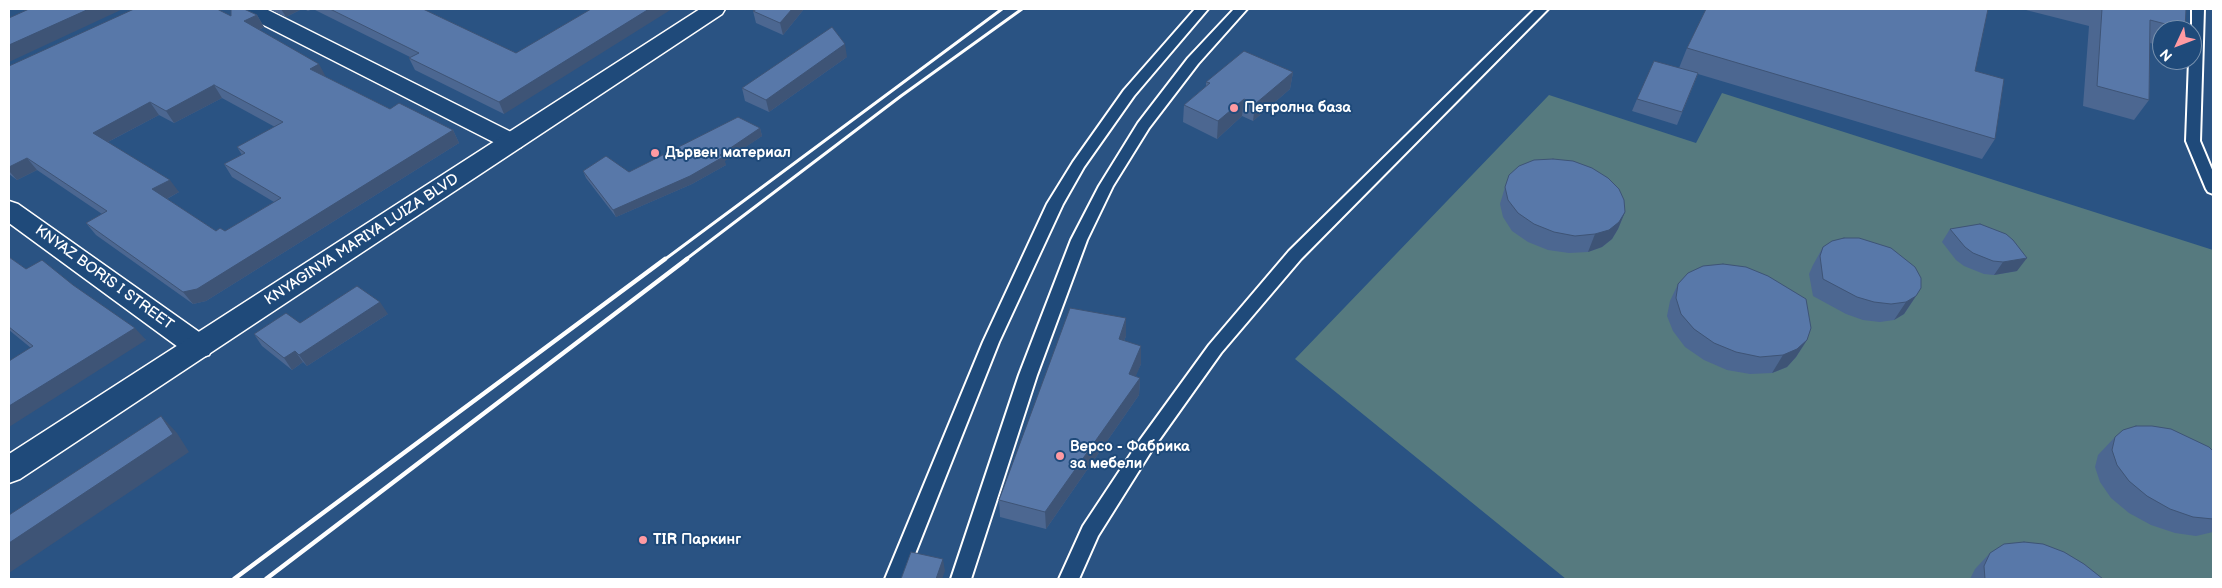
<!DOCTYPE html>
<html>
<head>
<meta charset="utf-8">
<style>
  body { margin:0 }
  #map { position:relative; width:2222px; height:588px; overflow:hidden; background:#2a5383; font-family:"Balsamiq Sans",sans-serif }
  canvas { display:block }
  .frame { position:absolute; inset:0; border:10px solid #fff; pointer-events:none }
  .north { position:absolute; left:2152px; top:20px; width:50px; height:50px; box-sizing:border-box; background:#1f4a7a; border:1px solid #7992af; border-radius:50%; rotate:227deg; font-size:14px; font-weight:700; line-height:20px; text-align:center; color:#fff }
  .north::after { content:''; display:block; margin:auto; width:18px; height:22px; background:#ff9aa2; clip-path:polygon(50% 0,100% 100%,50% 72%,0 100%) }
</style>
</head>
<body>
<div id="map">
<canvas width="2222" height="588"></canvas>
<div class="frame"></div>
<div class="north">N</div>
</div>
<script>
const g = document.querySelector('canvas').getContext('2d');
g.lineJoin = 'round';
function paint(path, color) { g.fillStyle = color; g.fill(path, 'evenodd'); }
const shape = rows => new Path2D(rows.map(r => 'M' + r).join(''));
function stroke(path, color, width, dash) { g.strokeStyle = color; g.lineWidth = width; g.lineCap = dash ? 'butt' : 'round'; g.setLineDash(dash || []); g.stroke(path); }
function write(font, color, halo, rows, align = 'center') {
  g.font = font + ' "Balsamiq Sans",sans-serif'; g.lineWidth = 4; g.setLineDash([]); g.textBaseline = 'middle'; g.strokeStyle = halo; g.fillStyle = color; for (const [text, x, y, turn = 0] of rows) {
    g.save(); g.translate(x, y); g.rotate((+turn || 0) * Math.PI / 180); g.textAlign = isNaN(turn) ? turn : align; if (halo) g.strokeText(text, 0, 0); g.fillText(text, 0, 0); g.restore();
  }
}
paint(shape([
  [1722,93,2213,250,2213,579,1566,579,1295,359,1549,95,1696,143]
]), '#567a7f');
const lane = shape([
  [1195,9,1208,9,1134,96,1084,167,1063,204,999,342,905,579,885,579,983,342,1047,204,1073,162,1124,90,1195,9],
  [1234,9,1247,9,1198,64,1149,128,1113,186,1087,240,1037,375,971,579,951,579,1019,375,1071,240,1099,186,1138,123,1188,58,1234,9],
  [1535,9,1548,9,1301,259,1221,353,1152,450,1098,536,1079,579,1059,579,1083,526,1140,440,1209,345,1289,251,1535,9],
  [2192,9,2204,9,2200,141,2213,172,2213,194,2208,192,2206,189,2186,141,2189,60,2192,60,2192,9]
]);
const street = shape([
  [239,9,266,9,521,137,524,142,521,147,512,150,503,147,242,14,239,9],
  [9,201,18,204,209,339,213,347,209,355,199,358,189,355,9,223,9,201]
]);
const secondary = shape([
  [700,9,725,9,722,14,20,479,9,483,9,454,700,9]
]);
stroke(lane, '#fff', 4);
stroke(street, '#fff', 3);
stroke(secondary, '#fff', 3);
paint(lane, '#1f4a7a');
paint(street, '#1f4a7a');
paint(secondary, '#1f4a7a');
stroke(shape([
  [664,260,1002,9],
  [685,260,901,96,1022,9]
]), '#fff', 3);
stroke(shape([
  [234,579,665,259],
  [266,579,687,259]
]), '#fff', 4.5);
paint(shape([
  [269,9,302,9,286,17],
  [304,9,423,9,516,53,504,114,415,70,409,58,410,57,313,9,308,11],
  [757,9,804,9,783,35,756,23,753,11],
  [2022,9,2186,9,2185,29,2184,30,2162,30,2162,46,2150,43,2149,100,2134,120,2083,106,2089,26],
  [257,15,264,27,259,30,326,77,390,109,453,130,459,143,206,301,193,304,96,235,86,223,102,214,37,170,17,180,9,174,9,66,231,16],
  [222,98,275,127,237,147,242,155,224,164,232,177,274,202,225,231,216,231,167,199,179,192,108,142,159,115,174,123],
  [1687,48,1975,71,1995,139,1982,159,1698,74,1677,125,1632,111,1637,99,1679,68],
  [847,57,769,112,745,101,742,88],
  [1293,72,1290,89,1253,121,1242,116,1217,139,1183,122,1184,105,1206,86,1206,82],
  [760,128,762,136,724,161,726,165,692,184,616,217,586,178,583,171,629,172],
  [1505,187,1625,212,1618,229,1612,239,1602,247,1588,252,1569,253,1548,250,1528,242,1512,231,1503,217,1500,204],
  [1950,229,2017,271,1994,275,1984,274,1964,266,1956,260,1942,242],
  [1823,247,1916,296,1904,314,1894,320,1880,322,1863,320,1846,314,1813,296,1809,274,1813,265],
  [9,257,26,269,73,285,146,340,31,348,9,330],
  [1678,284,1807,340,1796,357,1787,367,1772,373,1750,374,1727,370,1704,360,1685,347,1673,331,1667,316,1670,301],
  [388,314,307,366,303,362,292,370,262,346,254,334,300,323],
  [1126,318,1126,336,1124,341,1141,364,1135,376,1140,378,1139,395,1046,529,1000,517,999,500],
  [2115,437,2213,451,2213,532,2196,536,2175,533,2151,525,2129,513,2111,498,2100,482,2095,467,2098,455],
  [1990,553,2103,579,1970,579,1975,569]
]), '#4c6791');
paint(shape([
  [89,9,123,9,9,62,9,45],
  [281,9,302,9,286,17],
  [649,9,672,9,504,114,499,102],
  [792,9,804,9,783,35,780,23],
  [257,15,264,27,252,33,244,21],
  [845,44,847,57,769,112,766,100],
  [319,64,326,77,310,69],
  [1293,72,1290,89,1253,121,1255,104],
  [214,85,222,98,174,123,166,111],
  [1244,99,1242,116,1217,139,1218,121],
  [150,102,159,115,102,145,93,133],
  [760,128,762,136,725,161,726,165,692,184,616,217,613,210,720,155],
  [453,130,459,143,206,301,193,304,183,292],
  [27,158,37,170,17,180,9,171,9,167],
  [170,180,179,192,161,202,152,189],
  [1625,212,1618,229,1612,239,1602,247,1588,252,1595,234],
  [2027,258,2017,271,1994,275,2003,262],
  [1916,296,1904,314,1894,320,1906,302],
  [380,302,388,314,307,366,299,355],
  [1126,318,1126,336,1118,357,1119,339],
  [135,328,146,340,9,427,9,406],
  [1807,340,1796,357,1787,367,1772,373,1783,355],
  [1141,346,1141,364,1129,392,1129,374],
  [295,351,303,362,292,370,284,358],
  [1140,378,1139,395,1046,529,1045,512],
  [161,416,177,433,189,452,9,573,9,543],
  [943,559,945,571,942,579,936,579]
]), '#3e5476');
const building = shape([
  [29,9,89,9,9,45,9,18,29,9],
  [134,9,217,9,231,16,231,9,244,9,257,15,244,21,319,64,310,69,390,109,399,103,453,130,197,289,183,292,86,223,107,211,27,158,9,167,9,66,134,9],
  [214,85,283,122,237,147,245,153,224,164,281,198,225,231,220,228,216,231,152,189,170,180,93,133,150,102,166,111,214,85],
  [330,9,423,9,516,53,591,9,649,9,499,102,409,58,419,53,330,9],
  [757,9,792,9,780,23,753,11,757,9],
  [1706,9,1988,9,1975,71,2004,79,1995,139,1687,48,1706,9],
  [2102,9,2186,9,2185,29,2150,20,2149,100,2097,86,2102,9],
  [832,27,845,44,766,100,742,88,832,27],
  [1244,51,1293,72,1255,104,1244,99,1218,121,1184,105,1210,83,1206,82,1244,51],
  [1654,61,1698,73,1682,112,1637,99,1654,61],
  [738,117,760,128,720,155,723,157,690,176,613,210,583,171,606,156,629,172,738,117],
  [1553,159,1573,161,1592,168,1608,178,1619,189,1624,200,1625,212,1619,222,1609,230,1595,234,1575,236,1554,232,1534,224,1518,213,1508,200,1505,187,1509,175,1519,166,1534,160,1553,159],
  [1980,224,2006,234,2013,240,2027,258,2003,262,1993,261,1973,253,1965,247,1950,229,1980,224],
  [1844,238,1859,238,1891,248,1915,267,1921,278,1921,288,1916,296,1906,302,1891,304,1874,302,1857,297,1823,279,1820,256,1823,247,1832,241,1844,238],
  [9,257,26,269,42,260,73,285,135,328,9,406,9,361,33,346,9,327,9,257],
  [1723,264,1746,267,1768,276,1806,299,1811,328,1807,340,1797,349,1783,355,1760,357,1736,352,1714,343,1694,329,1681,314,1676,298,1678,284,1688,273,1703,266,1723,264],
  [357,286,380,302,299,355,295,351,284,358,254,334,286,313,300,323,357,286],
  [1070,308,1126,318,1119,339,1141,346,1129,374,1140,378,1045,512,999,500,1070,308],
  [161,416,173,434,9,543,9,515,161,416],
  [2136,426,2152,426,2171,429,2209,447,2213,451,2213,519,2193,517,2170,509,2147,496,2129,481,2117,465,2112,450,2115,437,2123,430,2136,426],
  [2024,542,2043,544,2064,552,2084,564,2103,579,1985,579,1984,566,1990,553,2004,544,2024,542],
  [911,552,943,559,936,579,901,579,911,552]
]);
paint(building, '#5878a9');
stroke(building, '#3e5476', 1);
for (const [x, y, r, color] of [
  [1234,108,5,"#ff9aa2"],
  [655,153,5,"#ff9aa2"],
  [1060,456,5,"#ff9aa2"],
  [643,540,5,"#ff9aa2"]
]) { const dot = new Path2D(); dot.arc(x, y, r, 0, 2 * Math.PI); g.fillStyle = color; g.fill(dot); stroke(dot, '#1f4a7a', 2); }
write('bold 15px', '#fff', '#1f4a7a', [
  ["Петролна база",1244,108],
  ["Дървен материал",665,153],
  ["Версо - Фабрика",1070,447],
  ["за мебели",1070,464],
  ["TIR Паркинг",653,540]
], 'left');
write('15px', '#fff', '#1f4a7a', [
  ["KNYAGINYA MARIYA LUIZA BLVD",362,240,-33],
  ["KNYAZ BORIS I STREET",104,278,36]
]);
</script>
</body>
</html>
